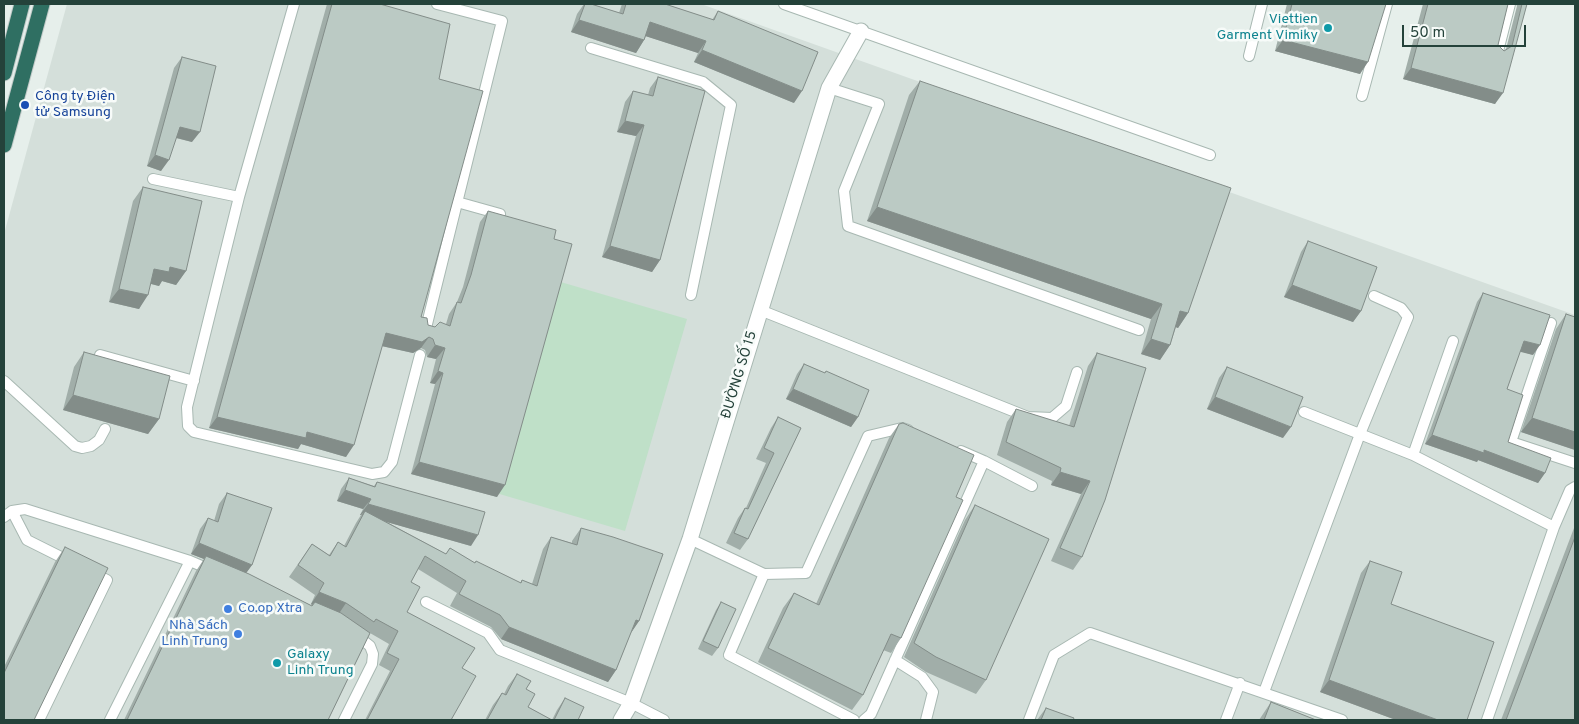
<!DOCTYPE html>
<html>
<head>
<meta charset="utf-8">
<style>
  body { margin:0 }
  #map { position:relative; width:1579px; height:724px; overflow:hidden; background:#e6efeb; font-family:Overpass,sans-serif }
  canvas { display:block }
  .frame { position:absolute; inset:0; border:5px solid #24423a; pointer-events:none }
  .scale { position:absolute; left:1402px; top:25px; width:124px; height:22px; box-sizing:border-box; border:2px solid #24423a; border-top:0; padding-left:6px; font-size:15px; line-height:18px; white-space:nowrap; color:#24423a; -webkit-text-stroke:4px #f7fbf9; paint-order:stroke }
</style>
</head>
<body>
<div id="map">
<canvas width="1579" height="724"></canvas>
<div class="frame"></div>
<div class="scale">50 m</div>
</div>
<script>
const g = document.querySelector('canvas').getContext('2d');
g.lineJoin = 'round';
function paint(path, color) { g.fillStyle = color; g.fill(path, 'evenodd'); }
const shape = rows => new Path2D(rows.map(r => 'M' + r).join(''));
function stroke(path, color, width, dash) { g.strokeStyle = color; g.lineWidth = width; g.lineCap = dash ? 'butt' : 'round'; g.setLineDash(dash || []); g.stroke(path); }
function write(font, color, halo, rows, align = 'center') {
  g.font = font + ' Overpass,sans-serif'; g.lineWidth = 5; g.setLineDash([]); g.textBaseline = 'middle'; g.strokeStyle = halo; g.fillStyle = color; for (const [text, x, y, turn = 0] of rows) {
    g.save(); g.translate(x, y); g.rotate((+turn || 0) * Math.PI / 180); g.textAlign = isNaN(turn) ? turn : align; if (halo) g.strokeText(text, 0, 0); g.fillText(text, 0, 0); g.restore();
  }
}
paint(shape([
  [67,4,701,4,1575,315,1575,720,4,720,4,234]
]), '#d4dfda');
paint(shape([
  [547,278,687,319,625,531,486,490]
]), '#bfe0c8');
const lane = shape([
  [294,4,239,197,187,407,188,426,194,432,372,474,384,472,392,462,420,355],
  [784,4,1210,155],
  [591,48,703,82,731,105,691,295],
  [1497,55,1510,4],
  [1249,56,1262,4],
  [829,88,879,104,844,191,848,226,1139,330],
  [1362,96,1387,4],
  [153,179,239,197],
  [457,202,500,214],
  [760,310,1028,417,1052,418,1066,406,1077,372],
  [1551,323,1511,442,1575,463],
  [425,332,502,21,437,4],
  [100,355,194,381],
  [4,381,75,446,82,448,91,446,99,440,105,429],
  [1304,412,1413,455,1554,527,1487,720],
  [961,451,984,461,1032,486],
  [1413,455,1453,341],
  [12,511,27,540,71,562],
  [4,517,12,511,25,509,190,561,211,570],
  [1554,527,1570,490,1575,487],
  [690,539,764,574,806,573,868,436,902,428,908,430],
  [764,574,729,655,854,720],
  [426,602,488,633,500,650,631,703,664,720],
  [895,660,922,677,933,692,926,720],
  [1264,692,1360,434,1408,317,1401,308,1374,296],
  [39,720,107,580,91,572],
  [110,720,190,561],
  [344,720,372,664,373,654,370,646,356,635],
  [864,720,871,714,984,461],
  [1029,720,1054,655,1090,633,1342,720],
  [1226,720,1240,683]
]);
const street = shape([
  [621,720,631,703,690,539,829,88,861,31]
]);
const highway = shape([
  [4,73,22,4],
  [4,145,42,4]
]);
stroke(lane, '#a8b8b2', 12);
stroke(street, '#a8b8b2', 17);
stroke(highway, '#c2cac8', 17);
stroke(lane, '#fff', 10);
stroke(street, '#fff', 15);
stroke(highway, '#2f6f62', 15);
paint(shape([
  [327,4,380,4,439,79,421,317,428,325,435,327,446,324,449,314,457,302,463,287,480,222,488,211,554,239,497,497,411,474,435,384,430,383,436,359,427,357,425,350,421,348,413,353,382,346,346,457,301,444,298,449,209,428],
  [584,4,591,4,619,13,622,4,665,4,712,20,718,11,794,103,694,62,698,53,646,36,644,40,636,53,571,32,577,14],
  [1287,4,1386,4,1360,74,1275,51],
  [1423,4,1508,4,1498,45,1504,51,1506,49,1517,6,1516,4,1527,4,1495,104,1403,79],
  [182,57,192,142,176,138,161,171,147,166,174,68],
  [658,77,660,260,652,272,602,257,636,136,617,132,625,102,633,91,648,95,650,88],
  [920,81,1188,313,1178,328,1176,327,1170,345,1160,360,1141,354,1151,319,867,221,909,95],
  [143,187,186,271,176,285,162,281,159,286,151,284,139,309,109,302,133,201],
  [1308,241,1361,311,1353,322,1284,297,1301,252],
  [1483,293,1533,355,1520,351,1507,389,1508,442,1545,473,1538,483,1478,460,1477,462,1425,444,1477,302],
  [1566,314,1575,450,1521,432,1556,329],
  [84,352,159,419,148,434,63,410,74,367],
  [1097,353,1146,368,1082,557,1073,570,1051,561,1081,494,1051,485,1052,481,997,455,1007,422,1016,409,1069,426,1088,366],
  [804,364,825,373,858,417,851,427,786,399,797,374],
  [1227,367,1283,438,1207,409,1219,378],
  [778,417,801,428,748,539,740,550,726,543,738,518,745,508,746,508,766,463,756,459,771,428],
  [899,424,956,497,901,638,891,653,883,650,863,695,852,710,758,662,783,608,794,593,816,604,889,438],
  [349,478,374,486,377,482,471,546,387,522,446,554,450,548,474,563,520,583,522,580,532,584,543,549,551,537,572,543,572,541,581,528,639,621,631,632,616,670,608,682,501,639,491,627,450,606,457,593,418,569,411,582,407,612,462,668,451,720,365,720,390,671,379,665,389,644,370,633,328,720,124,720,196,571,204,559,191,554,200,529,208,518,214,521,219,504,227,493,252,565,246,573,312,606,312,605,311,604,315,595,289,577,312,544,329,555,338,542,344,546,356,523,361,515,360,515,363,509,337,501,341,489],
  [975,505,986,680,976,694,926,672,904,657,965,520],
  [1575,526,1575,720,1501,720,1574,528],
  [65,547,4,720,4,667,55,562],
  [1370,561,1391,604,1467,720,1396,720,1320,692,1361,573],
  [721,602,718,648,712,656,698,649,716,610],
  [517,674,526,689,528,707,552,720,557,710,565,698,578,720,485,720,493,705,502,693,504,694,508,686],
  [1271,702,1316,720,1259,720],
  [1046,708,1073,720,1037,720]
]), '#a1aea9');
paint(shape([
  [579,20,644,40,636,53,571,32],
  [650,22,706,41,698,53,642,35],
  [1283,40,1368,62,1360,74,1275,51],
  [702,50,802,91,794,103,694,62],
  [1411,68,1503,93,1495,104,1403,79],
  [625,121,644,125,636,136,617,132],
  [180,127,200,132,192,142,173,137],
  [155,155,169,160,161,171,147,166],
  [877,207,1162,304,1151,319,867,221],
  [610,246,660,260,652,272,602,257],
  [170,267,186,271,176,285,162,281,159,286,144,282,154,269],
  [1292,285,1361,311,1353,322,1284,297],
  [119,289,148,295,139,309,109,302],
  [1180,311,1188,313,1178,328,1170,325],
  [386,333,429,337,421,348,413,353,377,345],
  [1151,339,1170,345,1160,360,1141,354],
  [1524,341,1540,345,1533,355,1517,351],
  [435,345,445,348,436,359,427,357],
  [438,371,443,373,435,384,430,383],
  [793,389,858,417,851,427,786,399],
  [73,395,159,419,148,434,63,410],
  [1215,397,1291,427,1283,438,1207,409],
  [217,417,307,432,354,445,346,457,301,444,298,449,209,428],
  [1532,418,1575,432,1575,450,1521,432],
  [1432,435,1484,450,1545,473,1538,483,1478,460,1477,462,1425,444],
  [419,462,505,485,497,497,411,474],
  [1060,472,1090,481,1081,494,1051,485],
  [345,490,371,499,363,509,337,501],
  [368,504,478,535,471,546,362,515,365,511,361,515,360,515],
  [199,543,252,565,244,576,206,556,204,559,191,554],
  [319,592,346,603,338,615,315,602,312,605,311,604],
  [636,620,639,621,631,633],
  [509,627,616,670,608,682,501,639],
  [1329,680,1438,720,1396,720,1320,692]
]), '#838d89');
const building = shape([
  [332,4,380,4,450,24,439,79,483,91,421,317,427,318,428,325,435,327,440,322,450,326,457,302,461,303,471,275,488,211,556,230,554,239,572,244,505,485,419,462,443,373,438,371,445,348,435,345,433,339,429,337,422,342,386,333,354,445,307,432,306,438,217,417,332,4],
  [585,4,591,4,623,14,626,4,665,4,714,20,718,11,818,52,802,91,702,50,706,41,650,22,644,40,579,20,585,4],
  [1292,4,1386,4,1368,62,1283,40,1292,4],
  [1428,4,1508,4,1498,45,1504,51,1512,46,1522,4,1527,4,1503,93,1411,68,1428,4],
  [182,57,216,66,200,132,180,127,169,160,155,155,182,57],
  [658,77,705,91,660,260,610,246,644,125,625,121,633,91,653,96,658,77],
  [920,81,1231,188,1188,313,1180,311,1170,345,1151,339,1162,304,877,207,920,81],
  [143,187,202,201,186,271,170,267,169,272,154,269,148,295,119,289,143,187],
  [1308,241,1377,267,1361,311,1292,285,1308,241],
  [1483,293,1550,315,1540,345,1524,341,1507,389,1523,395,1508,442,1551,458,1545,473,1484,450,1484,453,1432,435,1483,293],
  [1566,314,1575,317,1575,432,1532,418,1566,314],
  [84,352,170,376,159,419,73,395,84,352],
  [1097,353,1146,368,1105,500,1082,557,1060,548,1090,481,1060,472,1061,468,1006,442,1016,409,1074,427,1097,353],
  [804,364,825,373,826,371,869,390,858,417,793,389,804,364],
  [1227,367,1303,397,1291,427,1215,397,1227,367],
  [778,417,801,428,748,539,734,533,745,508,748,509,774,453,764,448,778,417],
  [903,423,974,455,956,497,963,500,901,638,891,634,863,695,768,648,794,593,819,605,899,424,903,423],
  [349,478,375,487,377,482,485,512,478,535,368,504,371,499,345,490,349,478],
  [227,493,272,508,252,565,199,543,208,518,218,522,227,493],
  [975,505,1049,539,986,680,936,657,914,643,975,505],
  [365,511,446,554,450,548,475,563,476,561,521,583,522,580,537,586,551,537,577,545,581,528,613,537,663,554,639,621,636,620,616,670,509,627,500,615,459,594,466,581,425,556,411,582,420,587,407,612,475,648,462,668,476,676,451,720,367,720,399,659,387,653,398,631,376,619,374,622,346,603,319,592,324,583,298,565,312,544,330,556,338,542,346,547,365,511],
  [1575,537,1575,720,1506,720,1575,537],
  [65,547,108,568,34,720,4,720,4,673,65,547],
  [206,556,249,574,312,606,315,602,341,613,370,633,328,720,127,720,206,556],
  [1370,561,1402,572,1391,604,1494,642,1467,720,1438,720,1329,680,1370,561],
  [721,602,736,609,718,648,703,641,721,602],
  [517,674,531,681,526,689,535,694,528,707,552,720,487,720,502,693,506,695,517,674],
  [565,698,584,707,578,720,554,720,565,698],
  [1271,702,1316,720,1264,720,1271,702],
  [1046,708,1074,718,1073,720,1041,720,1046,708]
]);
paint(building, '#bbcac4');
stroke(building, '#838d89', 1);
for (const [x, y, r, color] of [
  [1328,28,5,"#0f9aa8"],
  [25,105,5,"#1a4fb4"],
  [228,609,5,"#3f7fe0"],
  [238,634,5,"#3f7fe0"],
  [277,663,5,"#0f9aa8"]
]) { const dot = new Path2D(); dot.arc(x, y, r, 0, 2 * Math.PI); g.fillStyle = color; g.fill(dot); stroke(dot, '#f7fbf9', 2); }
write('14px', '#0d838f', '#f7fbf9', [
  ["Viettien",1318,20],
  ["Garment Vimiky",1318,36],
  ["Galaxy",287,655,"left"],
  ["Linh Trung",287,671,"left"]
], 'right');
write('14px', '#164399', '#f7fbf9', [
  ["Công ty Điện",35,97],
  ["tử Samsung",35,113]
], 'left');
write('14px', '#24423a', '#f7fbf9', [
  ["ĐƯỜNG SỐ 15",740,375,-73]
]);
write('14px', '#366cbe', '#f7fbf9', [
  ["Co.op Xtra",238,609],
  ["Nhà Sách",228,626,"right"],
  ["Linh Trung",228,642,"right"]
], 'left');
</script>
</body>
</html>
